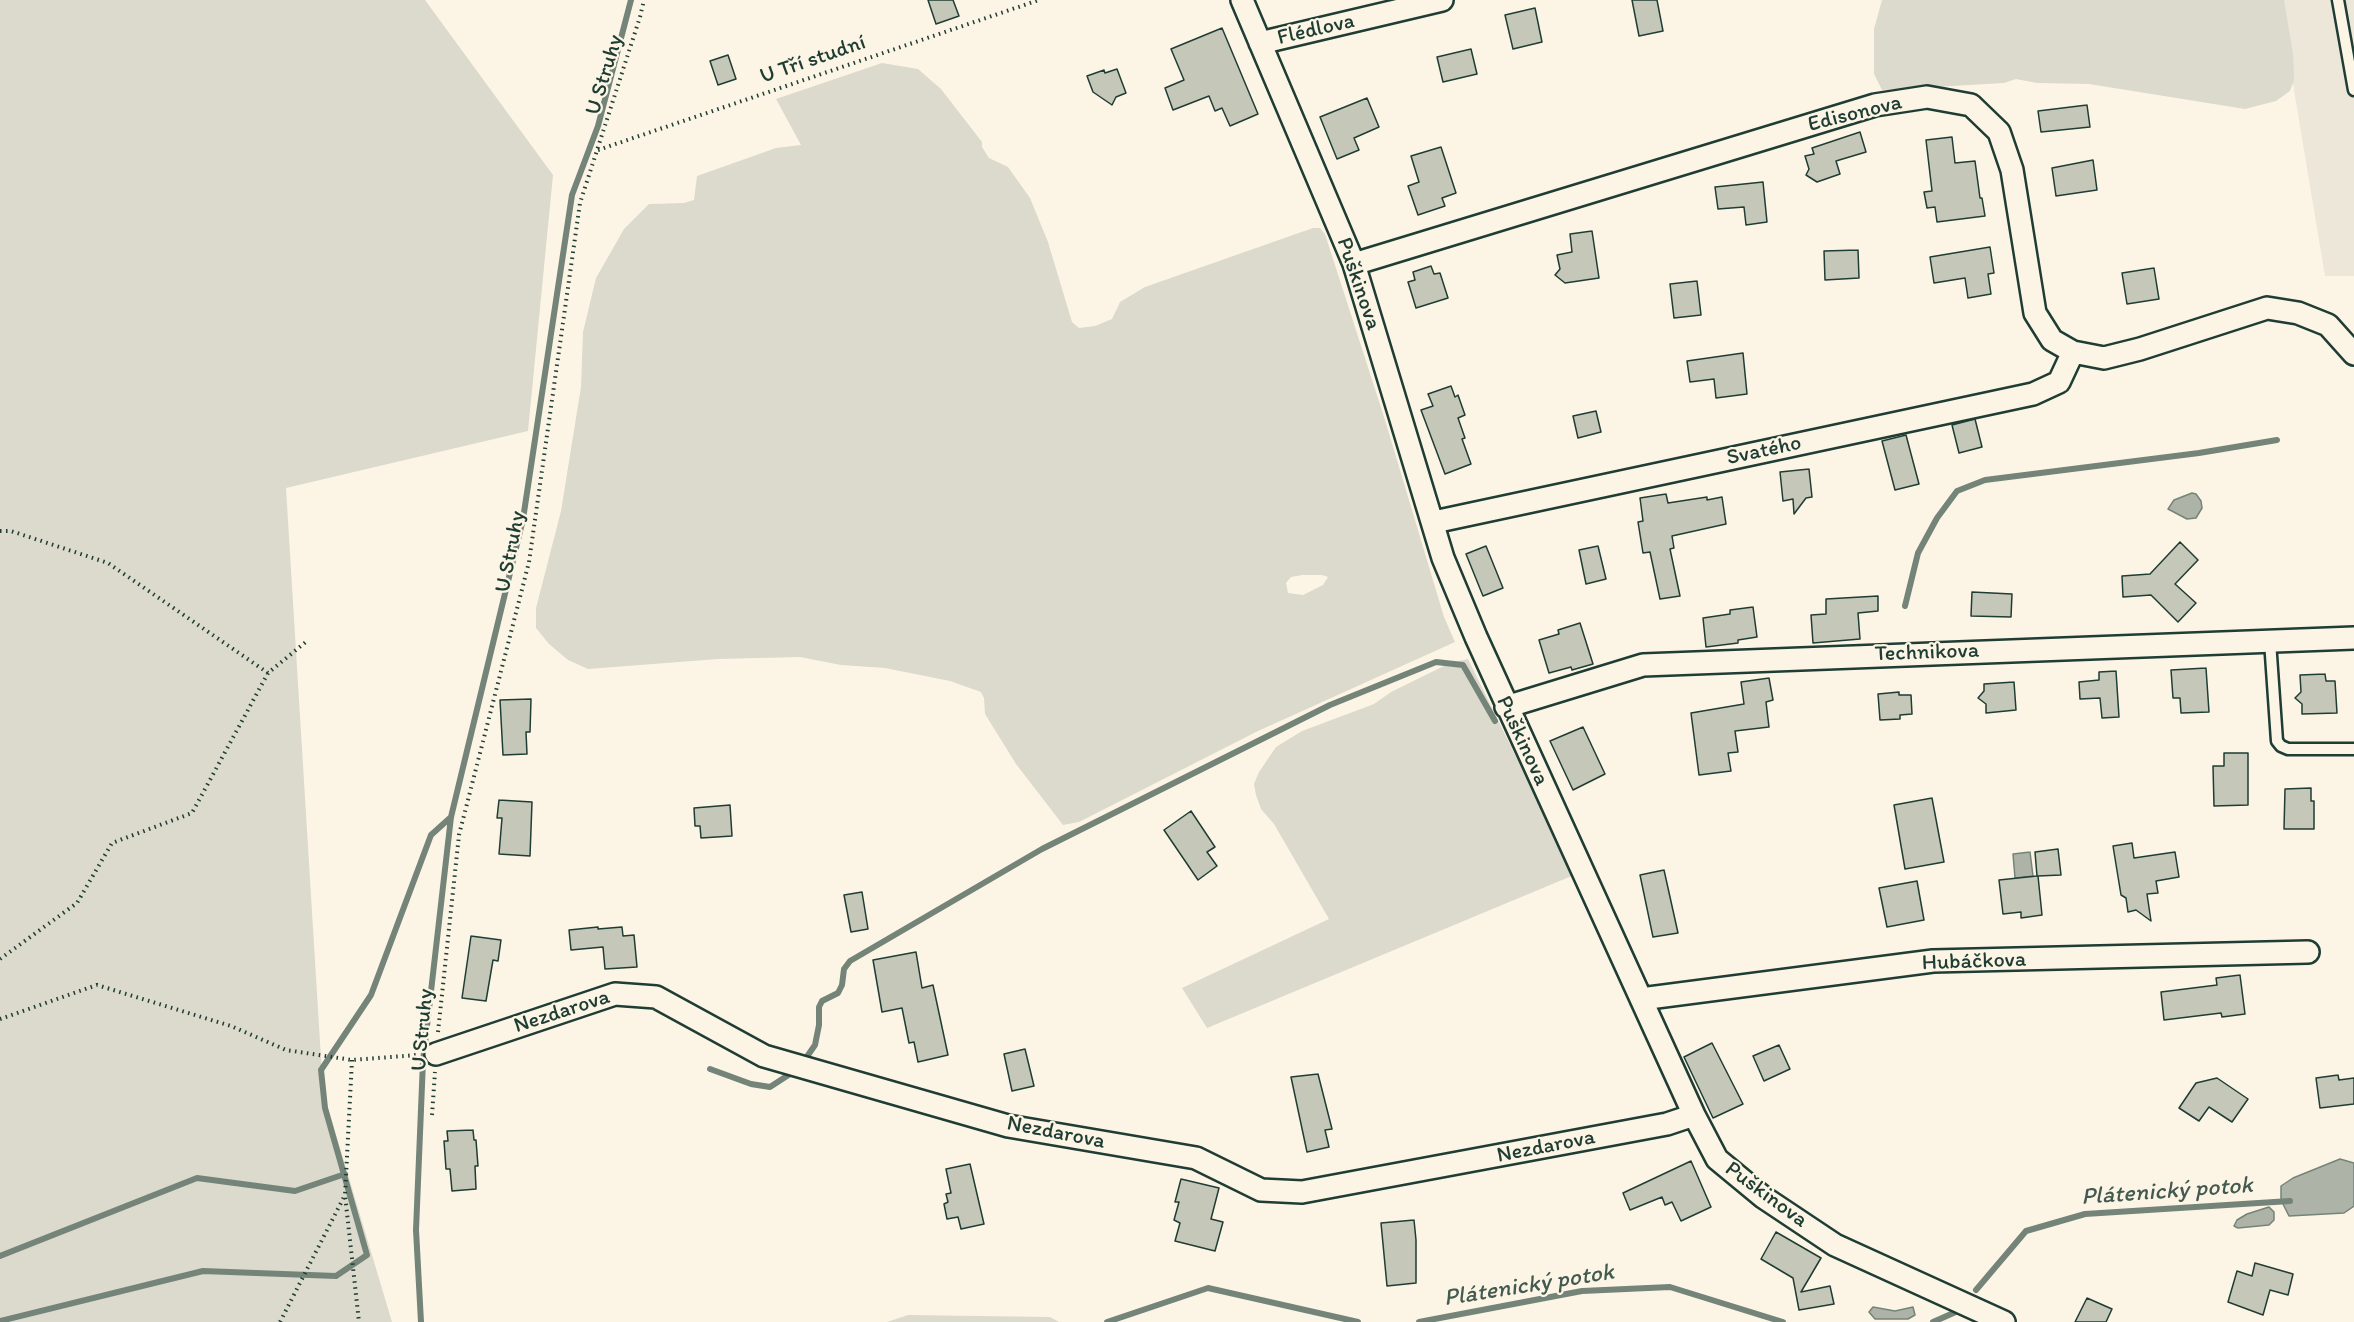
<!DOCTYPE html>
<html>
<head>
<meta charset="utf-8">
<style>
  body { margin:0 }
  canvas { display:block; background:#fcf5e5 }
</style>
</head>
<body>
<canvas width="2354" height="1322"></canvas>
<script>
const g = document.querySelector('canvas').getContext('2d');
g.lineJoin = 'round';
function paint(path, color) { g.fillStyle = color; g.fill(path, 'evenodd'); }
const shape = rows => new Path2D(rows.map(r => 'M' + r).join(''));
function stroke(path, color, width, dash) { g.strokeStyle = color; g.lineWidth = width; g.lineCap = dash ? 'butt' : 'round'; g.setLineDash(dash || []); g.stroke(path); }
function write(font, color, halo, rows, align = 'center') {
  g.font = font + ' Itim,sans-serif'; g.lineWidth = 4.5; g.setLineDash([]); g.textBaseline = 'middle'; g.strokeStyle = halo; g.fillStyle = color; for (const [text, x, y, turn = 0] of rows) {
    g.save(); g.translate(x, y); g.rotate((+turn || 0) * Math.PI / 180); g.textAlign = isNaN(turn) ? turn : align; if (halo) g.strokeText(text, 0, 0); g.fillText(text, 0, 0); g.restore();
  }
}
paint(shape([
  [2279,0,2354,0,2354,276,2325,276]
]), '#ece7d8');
paint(shape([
  [0,0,425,0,553,175,528,431,286,488,323,1091,392,1322,0,1322],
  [1882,0,2284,0,2293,54,2294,80,2290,91,2276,101,2245,109,2089,84,2037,83,2016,79,2004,83,1882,90,1874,74,1874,29],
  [882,63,918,69,941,89,982,142,982,147,989,158,1008,167,1030,198,1048,242,1072,322,1079,328,1095,326,1112,319,1120,302,1145,287,1313,228,1320,228,1325,234,1385,420,1444,617,1455,642,1258,731,1079,822,1063,825,1016,764,985,714,984,698,981,692,950,681,885,668,841,665,800,657,718,659,588,669,568,660,549,644,536,628,536,608,561,511,581,387,583,332,596,278,624,229,649,204,684,203,694,200,697,176,776,148,801,145,776,99],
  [1302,575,1322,575,1328,577,1323,585,1303,595,1288,593,1286,583,1291,577],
  [1468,659,1574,875,1207,1028,1182,988,1329,919,1274,824,1261,809,1256,795,1254,784,1259,772,1276,747,1302,731,1374,704,1391,692,1450,663],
  [908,1315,1050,1317,1059,1322,887,1322]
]), '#dcdacc');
const water = shape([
  [2192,493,2196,494,2201,501,2202,508,2196,518,2187,519,2168,509,2174,500,2192,493],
  [2030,852,2033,876,2015,878,2013,854,2030,852],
  [2340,1159,2354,1163,2354,1206,2344,1213,2289,1216,2281,1200,2281,1186,2293,1178,2340,1159],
  [2269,1207,2274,1212,2274,1220,2269,1225,2238,1228,2234,1226,2237,1220,2247,1214,2269,1207],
  [1873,1307,1895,1311,1913,1307,1915,1315,1908,1319,1875,1319,1869,1312,1873,1307]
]);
paint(water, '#aeb3a7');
stroke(water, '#758479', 1.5);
stroke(shape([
  [1905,606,1918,553,1937,518,1957,491,1985,480,2199,453,2277,440],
  [806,1058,815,1045,819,1025,819,1007,822,1001,838,993,842,985,844,969,850,961,1042,849,1330,705,1436,662,1463,665,1495,721],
  [710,1069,751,1084,770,1087,793,1072],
  [0,1256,197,1178,295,1191,345,1174],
  [1976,1290,2026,1231,2085,1214,2290,1201],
  [0,1321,203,1271,336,1276,367,1255,325,1108,321,1070,371,995,431,835,451,817],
  [421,1322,416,1230,423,1061,451,817,523,519,572,195,598,126,631,0],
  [1107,1322,1208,1288,1358,1322],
  [1419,1322,1582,1291,1670,1287,1783,1322],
  [1933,1322,1958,1311]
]), '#758479', 6);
const building = shape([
  [928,0,953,0,959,16,936,24,928,0],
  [1632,0,1657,0,1663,31,1639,36,1632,0],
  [1535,8,1542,42,1513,49,1505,15,1535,8],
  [1222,28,1258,114,1230,126,1222,108,1215,111,1209,96,1173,110,1165,88,1184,80,1171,49,1222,28],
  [1471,49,1477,74,1443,82,1437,57,1471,49],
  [728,55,736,79,718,85,710,61,728,55],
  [1117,69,1126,93,1116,97,1112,105,1093,92,1087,76,1104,70,1105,73,1117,69],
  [1367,98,1379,127,1354,138,1359,150,1337,159,1320,117,1367,98],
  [2087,105,2090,127,2041,132,2038,111,2087,105],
  [1860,132,1866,152,1836,161,1840,174,1817,182,1806,175,1809,169,1805,156,1814,154,1812,148,1860,132],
  [1952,137,1955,163,1975,161,1980,198,1982,198,1985,216,1937,222,1935,207,1927,208,1924,192,1932,191,1926,140,1952,137],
  [1441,147,1456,193,1442,198,1445,206,1418,215,1408,186,1419,182,1411,156,1441,147],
  [2093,160,2097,190,2056,196,2052,168,2093,160],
  [1763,182,1767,222,1746,225,1744,207,1718,209,1715,187,1763,182],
  [1592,231,1599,278,1565,283,1555,275,1560,269,1557,255,1572,252,1570,234,1592,231],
  [1990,247,1994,273,1988,274,1991,294,1968,298,1965,278,1934,283,1930,257,1990,247],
  [1858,250,1859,278,1825,280,1824,251,1858,250],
  [1431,266,1434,274,1440,273,1448,298,1416,308,1408,282,1415,280,1413,272,1431,266],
  [2154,268,2159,299,2127,304,2122,273,2154,268],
  [1697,281,1701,315,1674,318,1670,284,1697,281],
  [1743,353,1747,394,1716,398,1714,379,1690,382,1687,361,1743,353],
  [1451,386,1455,397,1458,395,1465,415,1458,418,1465,438,1462,439,1471,464,1445,474,1421,410,1433,406,1428,394,1451,386],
  [1596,411,1601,432,1578,438,1573,416,1596,411],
  [1975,419,1982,447,1959,453,1952,425,1975,419],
  [1906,435,1919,484,1895,490,1882,441,1906,435],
  [1809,469,1812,497,1806,498,1794,514,1793,499,1783,501,1780,472,1809,469],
  [1666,494,1668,503,1707,497,1707,500,1722,497,1726,524,1672,536,1674,548,1670,549,1680,596,1660,599,1650,552,1643,553,1638,522,1643,521,1640,498,1666,494],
  [2180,542,2198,560,2175,584,2196,603,2178,622,2151,595,2123,597,2122,576,2150,574,2180,542],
  [1486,546,1503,588,1483,596,1466,554,1486,546],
  [1598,546,1606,579,1586,584,1579,550,1598,546],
  [1972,592,2012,594,2011,617,1971,616,1972,592],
  [1878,596,1878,611,1858,613,1860,639,1813,643,1811,615,1826,614,1826,599,1878,596],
  [1753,607,1757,637,1738,640,1738,643,1706,647,1703,618,1730,614,1730,610,1753,607],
  [1580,623,1593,664,1572,670,1571,667,1549,673,1539,640,1559,634,1558,630,1580,623],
  [2206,668,2209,712,2181,713,2180,698,2173,698,2171,670,2206,668],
  [2116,671,2119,717,2102,718,2100,698,2080,699,2079,682,2099,680,2099,672,2116,671],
  [2325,674,2326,681,2335,681,2337,713,2302,714,2302,704,2295,698,2301,692,2300,675,2325,674],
  [1769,678,1773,700,1766,702,1769,727,1735,731,1738,752,1728,753,1731,771,1699,775,1691,713,1744,704,1741,682,1769,678],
  [2014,682,2016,710,1986,713,1986,704,1978,698,1984,691,1984,684,2014,682],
  [1899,692,1899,695,1911,695,1912,714,1900,715,1900,719,1880,720,1878,694,1899,692],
  [531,699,530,732,526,732,527,754,503,755,500,700,531,699],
  [1583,727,1605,774,1573,790,1550,741,1583,727],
  [2224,753,2248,753,2248,805,2214,806,2213,766,2224,766,2224,753],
  [2311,788,2311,801,2314,801,2314,829,2284,829,2285,789,2311,788],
  [1932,798,1944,862,1905,869,1894,805,1932,798],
  [499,800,532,802,530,856,499,854,502,818,497,818,499,800],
  [730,805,732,836,701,838,700,826,695,826,694,808,730,805],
  [1191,811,1215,847,1207,852,1217,866,1198,880,1164,830,1191,811],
  [2132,843,2134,858,2175,852,2179,877,2156,881,2158,893,2147,894,2151,921,2136,910,2128,912,2126,898,2121,895,2113,846,2132,843],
  [2058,849,2061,875,2038,876,2042,915,2021,918,2021,912,2003,914,1999,880,2037,876,2035,852,2058,849],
  [1664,870,1678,933,1653,937,1640,875,1664,870],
  [1917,881,1924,920,1887,927,1879,888,1917,881],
  [862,892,868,929,851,932,844,895,862,892],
  [598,927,598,929,622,927,623,936,634,935,637,967,605,969,603,947,571,950,569,930,598,927],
  [471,936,501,940,498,961,493,960,486,1001,462,998,471,936],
  [916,952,922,988,933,985,948,1055,918,1062,914,1042,909,1043,902,1008,882,1012,873,960,916,952],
  [2240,975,2245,1014,2222,1017,2221,1013,2164,1020,2161,992,2217,985,2216,978,2240,975],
  [1712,1043,1743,1104,1713,1118,1684,1057,1712,1043],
  [1779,1045,1790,1069,1764,1081,1753,1056,1779,1045],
  [1025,1049,1034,1086,1012,1091,1004,1054,1025,1049],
  [1318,1074,1332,1129,1325,1130,1329,1147,1307,1152,1291,1077,1318,1074],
  [2338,1075,2339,1080,2354,1078,2354,1104,2320,1108,2316,1078,2338,1075],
  [2217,1078,2248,1099,2232,1122,2209,1107,2199,1121,2179,1108,2196,1083,2217,1078],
  [473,1130,474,1140,476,1140,478,1166,475,1166,476,1189,452,1191,450,1169,446,1169,444,1141,448,1141,447,1131,473,1130],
  [1691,1161,1711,1207,1681,1221,1672,1202,1665,1205,1662,1197,1630,1210,1623,1193,1691,1161],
  [970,1164,984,1224,961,1229,958,1217,947,1219,944,1204,948,1202,946,1194,951,1193,946,1169,970,1164],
  [1181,1179,1219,1188,1211,1219,1223,1222,1215,1251,1175,1241,1180,1223,1174,1220,1179,1202,1175,1202,1181,1179],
  [1414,1220,1416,1240,1416,1283,1387,1286,1381,1223,1414,1220],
  [1776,1232,1821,1258,1801,1292,1830,1286,1834,1304,1799,1310,1793,1278,1761,1259,1776,1232],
  [2255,1263,2293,1274,2288,1295,2270,1290,2263,1315,2228,1302,2237,1271,2252,1276,2255,1263],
  [2087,1298,2112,1309,2106,1322,2075,1322,2087,1298]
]);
paint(building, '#c5c7b9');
stroke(building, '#1f3d34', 1.5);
const lane = shape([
  [2338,0,2354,90],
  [2270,641,2277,741,2281,746,2288,749,2354,749]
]);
const street = shape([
  [1242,0,1354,264,1443,558,1476,637,1694,1115,1717,1159,1763,1197,1835,1245,2004,1322],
  [1260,43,1442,0],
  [1354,264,1875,105,1927,97,1971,105,1999,132,2012,170,2035,313,2052,340,2073,352,2104,358,2140,349,2267,308,2298,313,2328,325,2354,354],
  [1434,522,2033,394,2059,382,2073,352],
  [1506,707,1643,665,2354,638],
  [1641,999,1933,961,2308,952],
  [436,1054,615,994,656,997,764,1056,1008,1126,1196,1158,1261,1190,1302,1192,1667,1124,1694,1115]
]);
stroke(lane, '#1f3d34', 15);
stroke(street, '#1f3d34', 26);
stroke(shape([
  [598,150,1039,0],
  [0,531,11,531,108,563,268,673],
  [0,959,77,903,112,843,192,813,268,673,307,641],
  [0,1019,97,985,231,1026,286,1050,352,1060,417,1055],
  [438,1032,459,835,529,562,580,203,640,17,644,0],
  [352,1060,345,1195,359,1322],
  [432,1115,435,1072],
  [280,1322,345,1195]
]), '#1f3d34', 4, [1.5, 4.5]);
stroke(lane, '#fcf5e5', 10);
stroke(street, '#fcf5e5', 21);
write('22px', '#1f3d34', '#fcf5e5', [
  ["Flédlova",1316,30,-13],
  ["U Tří studní",813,60,-19],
  ["U Struhy",605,75,-73],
  ["Edisonova",1855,114,-14],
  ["Puškinova",1358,284,71],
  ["Svatého",1764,451,-12],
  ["U Struhy",511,552,-79],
  ["Technikova",1927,653,-2],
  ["Puškinova",1522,741,65],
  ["Hubáčkova",1974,962,-2],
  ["Nezdarova",562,1012,-18],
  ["U Struhy",423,1030,-85],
  ["Nezdarova",1056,1133,11],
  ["Nezdarova",1546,1147,-11],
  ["Puškinova",1766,1195,36]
]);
write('italic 24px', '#435a51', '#fcf5e5', [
  ["Plátenický potok",2167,1192,-4],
  ["Plátenický potok",1529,1286,-9]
]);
</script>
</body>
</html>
